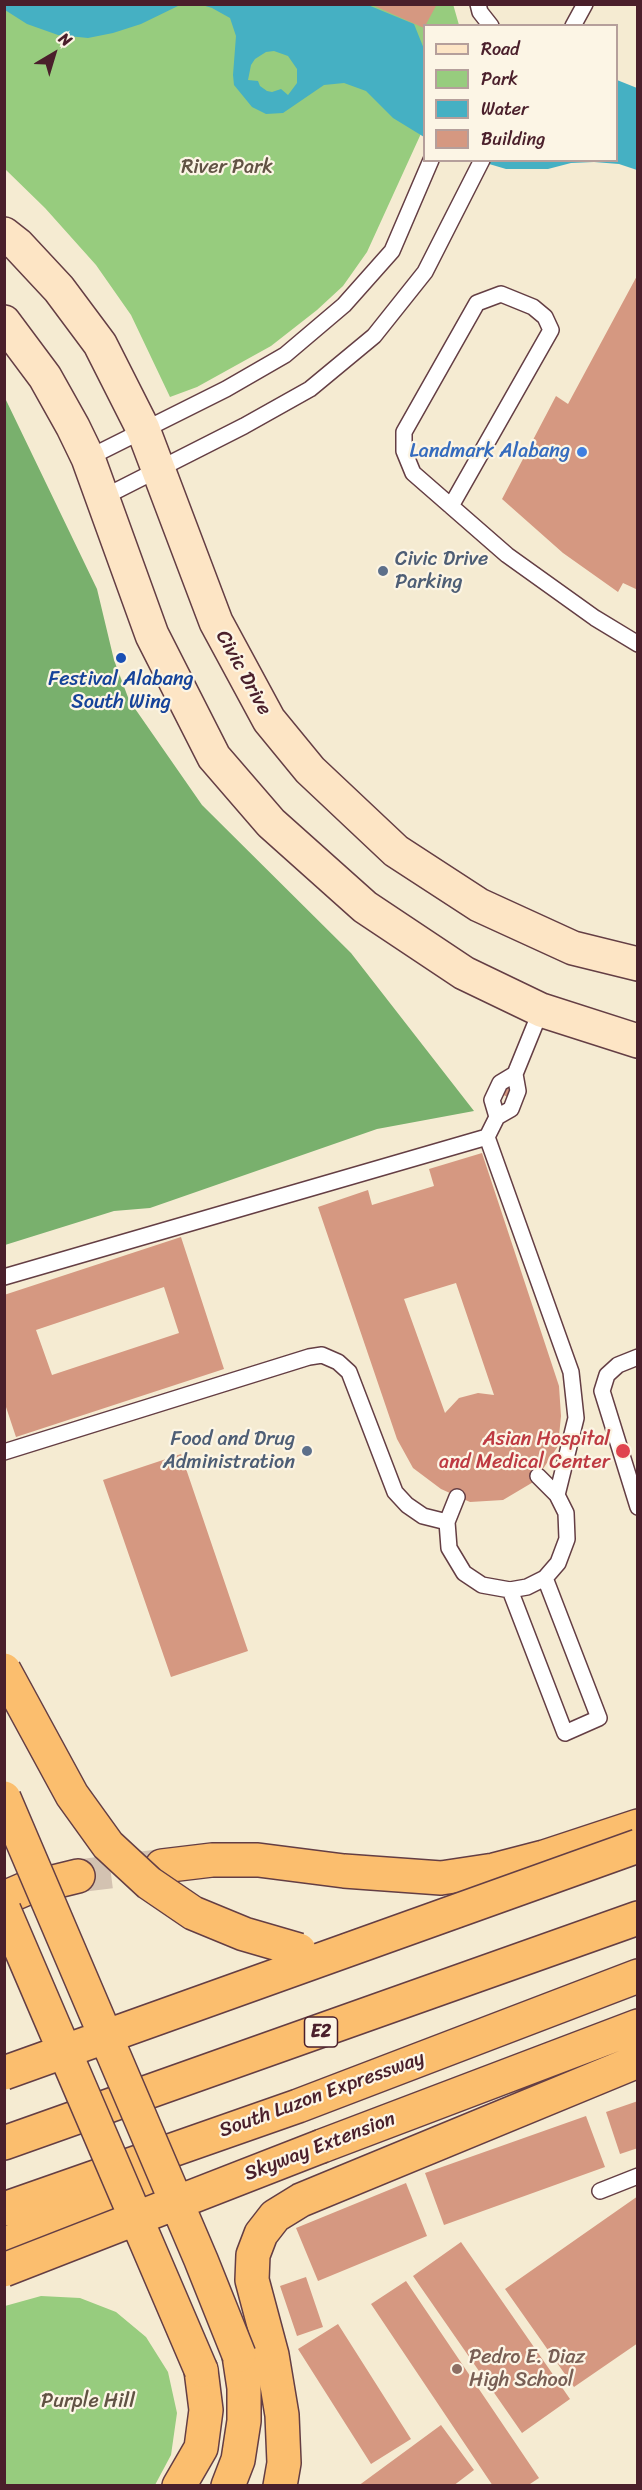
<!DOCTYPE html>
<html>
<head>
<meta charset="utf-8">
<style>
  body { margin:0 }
  #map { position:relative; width:642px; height:2490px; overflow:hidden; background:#f5ebd2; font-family:Sriracha,sans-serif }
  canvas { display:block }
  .frame { position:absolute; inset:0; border:6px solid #4a1f2b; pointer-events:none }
  .legend { position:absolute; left:423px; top:24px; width:195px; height:138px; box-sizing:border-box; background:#fcf5e5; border:2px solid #b59f9b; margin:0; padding:8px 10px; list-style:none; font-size:18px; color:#4a1f2b }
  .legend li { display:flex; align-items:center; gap:12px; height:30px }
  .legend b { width:30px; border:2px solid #b59f9b }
  .north { position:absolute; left:24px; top:24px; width:60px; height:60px; -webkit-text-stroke:4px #fcf5e5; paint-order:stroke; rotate:38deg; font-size:16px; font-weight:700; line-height:24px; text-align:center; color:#4a1f2b }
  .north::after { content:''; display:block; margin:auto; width:21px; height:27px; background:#4a1f2b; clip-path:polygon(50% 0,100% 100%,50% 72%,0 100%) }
</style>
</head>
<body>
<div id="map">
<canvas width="642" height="2490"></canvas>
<div class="frame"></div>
<ul class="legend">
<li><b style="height:8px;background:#fde5c5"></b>Road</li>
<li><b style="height:16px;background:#97cc7e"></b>Park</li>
<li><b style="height:16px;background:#45b0c3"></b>Water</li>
<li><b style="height:16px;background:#d59881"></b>Building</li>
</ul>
<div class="north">N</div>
</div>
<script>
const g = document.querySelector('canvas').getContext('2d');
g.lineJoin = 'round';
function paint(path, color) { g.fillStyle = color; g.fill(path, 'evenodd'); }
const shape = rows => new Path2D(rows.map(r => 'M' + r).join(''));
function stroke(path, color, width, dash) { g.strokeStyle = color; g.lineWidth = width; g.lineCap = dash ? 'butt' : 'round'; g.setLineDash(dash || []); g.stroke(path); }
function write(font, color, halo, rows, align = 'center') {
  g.font = font + ' Sriracha,sans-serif'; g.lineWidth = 4.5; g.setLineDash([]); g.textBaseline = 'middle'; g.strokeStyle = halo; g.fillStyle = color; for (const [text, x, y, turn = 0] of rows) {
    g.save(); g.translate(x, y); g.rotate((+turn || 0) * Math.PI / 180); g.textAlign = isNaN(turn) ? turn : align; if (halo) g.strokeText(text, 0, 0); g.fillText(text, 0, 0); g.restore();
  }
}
paint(shape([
  [453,4,459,25,424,26,424,127,367,252,343,286,317,310,271,346,197,387,170,397,131,315,96,265,45,208,5,169,4,5],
  [41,2296,80,2298,116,2312,146,2337,168,2372,177,2413,171,2455,155,2485,5,2485,5,2306]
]), '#97cc7e');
paint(shape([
  [5,398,97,589,114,660,129,700,202,805,351,953,474,1111,377,1129,150,1208,114,1211,5,1245]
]), '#79b06d');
paint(shape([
  [4,5,368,5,414,24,424,49,424,137,393,118,366,91,344,83,324,85,283,113,266,114,252,107,234,85,233,75,236,36,230,18,212,8,202,5,178,6,141,24,113,33,88,38,58,35,27,24,5,10],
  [274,51,288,56,297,69,297,83,288,95,281,89,272,92,267,91,260,86,258,81,248,80,251,65,255,59,266,52],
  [617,80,637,88,637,170,619,164,594,162,571,163,548,169,506,169,479,161,616,160]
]), '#45b0c3');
paint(shape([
  [370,4,437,4,424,28],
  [638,274,638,590,623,583,618,592,563,553,502,499,556,396,568,404],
  [504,1086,513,1091,510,1098,501,1094],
  [482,1153,559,1386,561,1416,558,1446,535,1481,503,1500,470,1502,441,1489,413,1468,397,1439,318,1207,368,1190,372,1205,434,1186,429,1169],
  [456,1283,494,1395,478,1393,459,1398,445,1413,404,1299],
  [181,1237,224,1369,16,1437,4,1401,4,1295],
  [164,1287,179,1333,52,1375,36,1330],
  [181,1454,248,1651,171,1677,103,1480],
  [638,2101,638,2148,620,2154,606,2112],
  [586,2116,605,2167,444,2225,425,2173],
  [406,2183,427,2236,318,2281,296,2228],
  [638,2196,638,2343,574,2387,505,2289],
  [461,2242,570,2399,522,2433,413,2276],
  [306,2277,323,2327,297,2336,280,2286],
  [406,2281,539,2478,527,2486,493,2486,371,2304],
  [338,2324,411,2439,371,2464,298,2349],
  [441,2425,474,2470,453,2486,358,2486]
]), '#d59881');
stroke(shape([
  [78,1876,157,1866]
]), '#d3c2b1', 33, [33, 16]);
const lane = shape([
  [478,4,480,12,491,26],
  [573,26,585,4],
  [88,458,226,389,285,355,344,305,392,251,431,160],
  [102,498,244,426,310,389,374,336,425,272,482,160],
  [451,506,551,330,545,317,533,307,501,294,477,303,404,432,404,451,413,473,507,555,595,618,638,644],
  [541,1010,515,1074,518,1091,511,1109,497,1117,487,1137,571,1372,576,1418,557,1495],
  [497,1117,492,1100,500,1083,515,1074],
  [4,1277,487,1137],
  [638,1357,618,1365,607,1375,602,1391,638,1507],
  [4,1452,309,1357,322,1355,338,1362,349,1372,395,1492,407,1505,423,1516,447,1522],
  [457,1497,447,1522,449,1548,464,1573,482,1585,510,1590,527,1587,545,1578,558,1563,567,1539,566,1513,557,1495,538,1476],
  [510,1590,565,1733,599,1718,545,1578],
  [600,2191,638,2176]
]);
const secondary = shape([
  [4,234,18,245,59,289,100,344,143,429,216,622,269,720,310,770,396,851,479,905,573,948,638,964],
  [4,322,45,377,73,427,88,458,152,635,214,757,271,823,365,907,464,973,541,1010,638,1041]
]);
const highway = shape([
  [162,1866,212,1860,258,1860,344,1871,441,1878,494,1870,544,1857,638,1826],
  [4,1898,25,1889,78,1876],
  [4,2143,638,1918],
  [322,2146,638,2026],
  [4,2209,298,2106,638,1976],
  [4,2245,144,2179],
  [179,2486,201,2448,206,2410,201,2370],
  [228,2486,238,2460,244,2421,244,2388,239,2355],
  [280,2486,284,2463,282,2415,272,2355,252,2280,253,2255,261,2234,275,2216,301,2200,638,2061]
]);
stroke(lane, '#643e44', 18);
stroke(secondary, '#643e44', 36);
stroke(highway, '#643e44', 36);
stroke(lane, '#fff', 15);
stroke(secondary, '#fde5c5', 33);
stroke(highway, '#fbbe6e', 33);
const highwayBridge = shape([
  [4,1670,72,1795,108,1845,149,1883,193,1913,244,1934,299,1950],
  [4,1798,201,2260,239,2355],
  [4,1910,201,2370],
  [4,2073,638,1846],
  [4,2270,322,2146]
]);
stroke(highwayBridge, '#643e44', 36, []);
stroke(highwayBridge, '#fbbe6e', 33);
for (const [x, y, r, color] of [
  [582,452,6,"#3f7fe0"],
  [383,571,6,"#5c6f8a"],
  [121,658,6,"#1a4fb4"],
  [307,1451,6,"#5c6f8a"],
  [623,1451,8,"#e0444e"],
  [457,2369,6,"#8d6e63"]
]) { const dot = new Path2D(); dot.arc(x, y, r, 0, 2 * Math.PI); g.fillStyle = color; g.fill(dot); stroke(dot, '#fcf5e5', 2); }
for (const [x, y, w] of [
  [321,2032,33]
]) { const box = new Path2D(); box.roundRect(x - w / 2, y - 15, w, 30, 4.5); g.fillStyle = '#fcf5e5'; g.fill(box); stroke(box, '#4a1f2b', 1.5); }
write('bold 18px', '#4a1f2b', null, [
  ["E2",321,2032]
]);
write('20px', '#615344', '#fcf5e5', [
  ["River Park",227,168],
  ["Purple Hill",88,2402]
]);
write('20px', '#366cbe', '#fcf5e5', [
  ["Landmark Alabang",570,452]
], 'right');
write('20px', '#4e5e75', '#fcf5e5', [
  ["Civic Drive",395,560],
  ["Parking",395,583],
  ["Food and Drug",295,1440,"right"],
  ["Administration",295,1463,"right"]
], 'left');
write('20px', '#4a1f2b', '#fcf5e5', [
  ["Civic Drive",243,673,61],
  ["South Luzon Expressway",322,2095,-20],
  ["Skyway Extension",320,2147,-21]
]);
write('20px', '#164399', '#fcf5e5', [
  ["Festival Alabang",121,680],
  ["South Wing",121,703]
]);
write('20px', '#be3a42', '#fcf5e5', [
  ["Asian Hospital",610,1440],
  ["and Medical Center",610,1463]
], 'right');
write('20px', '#785e54', '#fcf5e5', [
  ["Pedro E. Diaz",469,2358],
  ["High School",469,2381]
], 'left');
</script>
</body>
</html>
